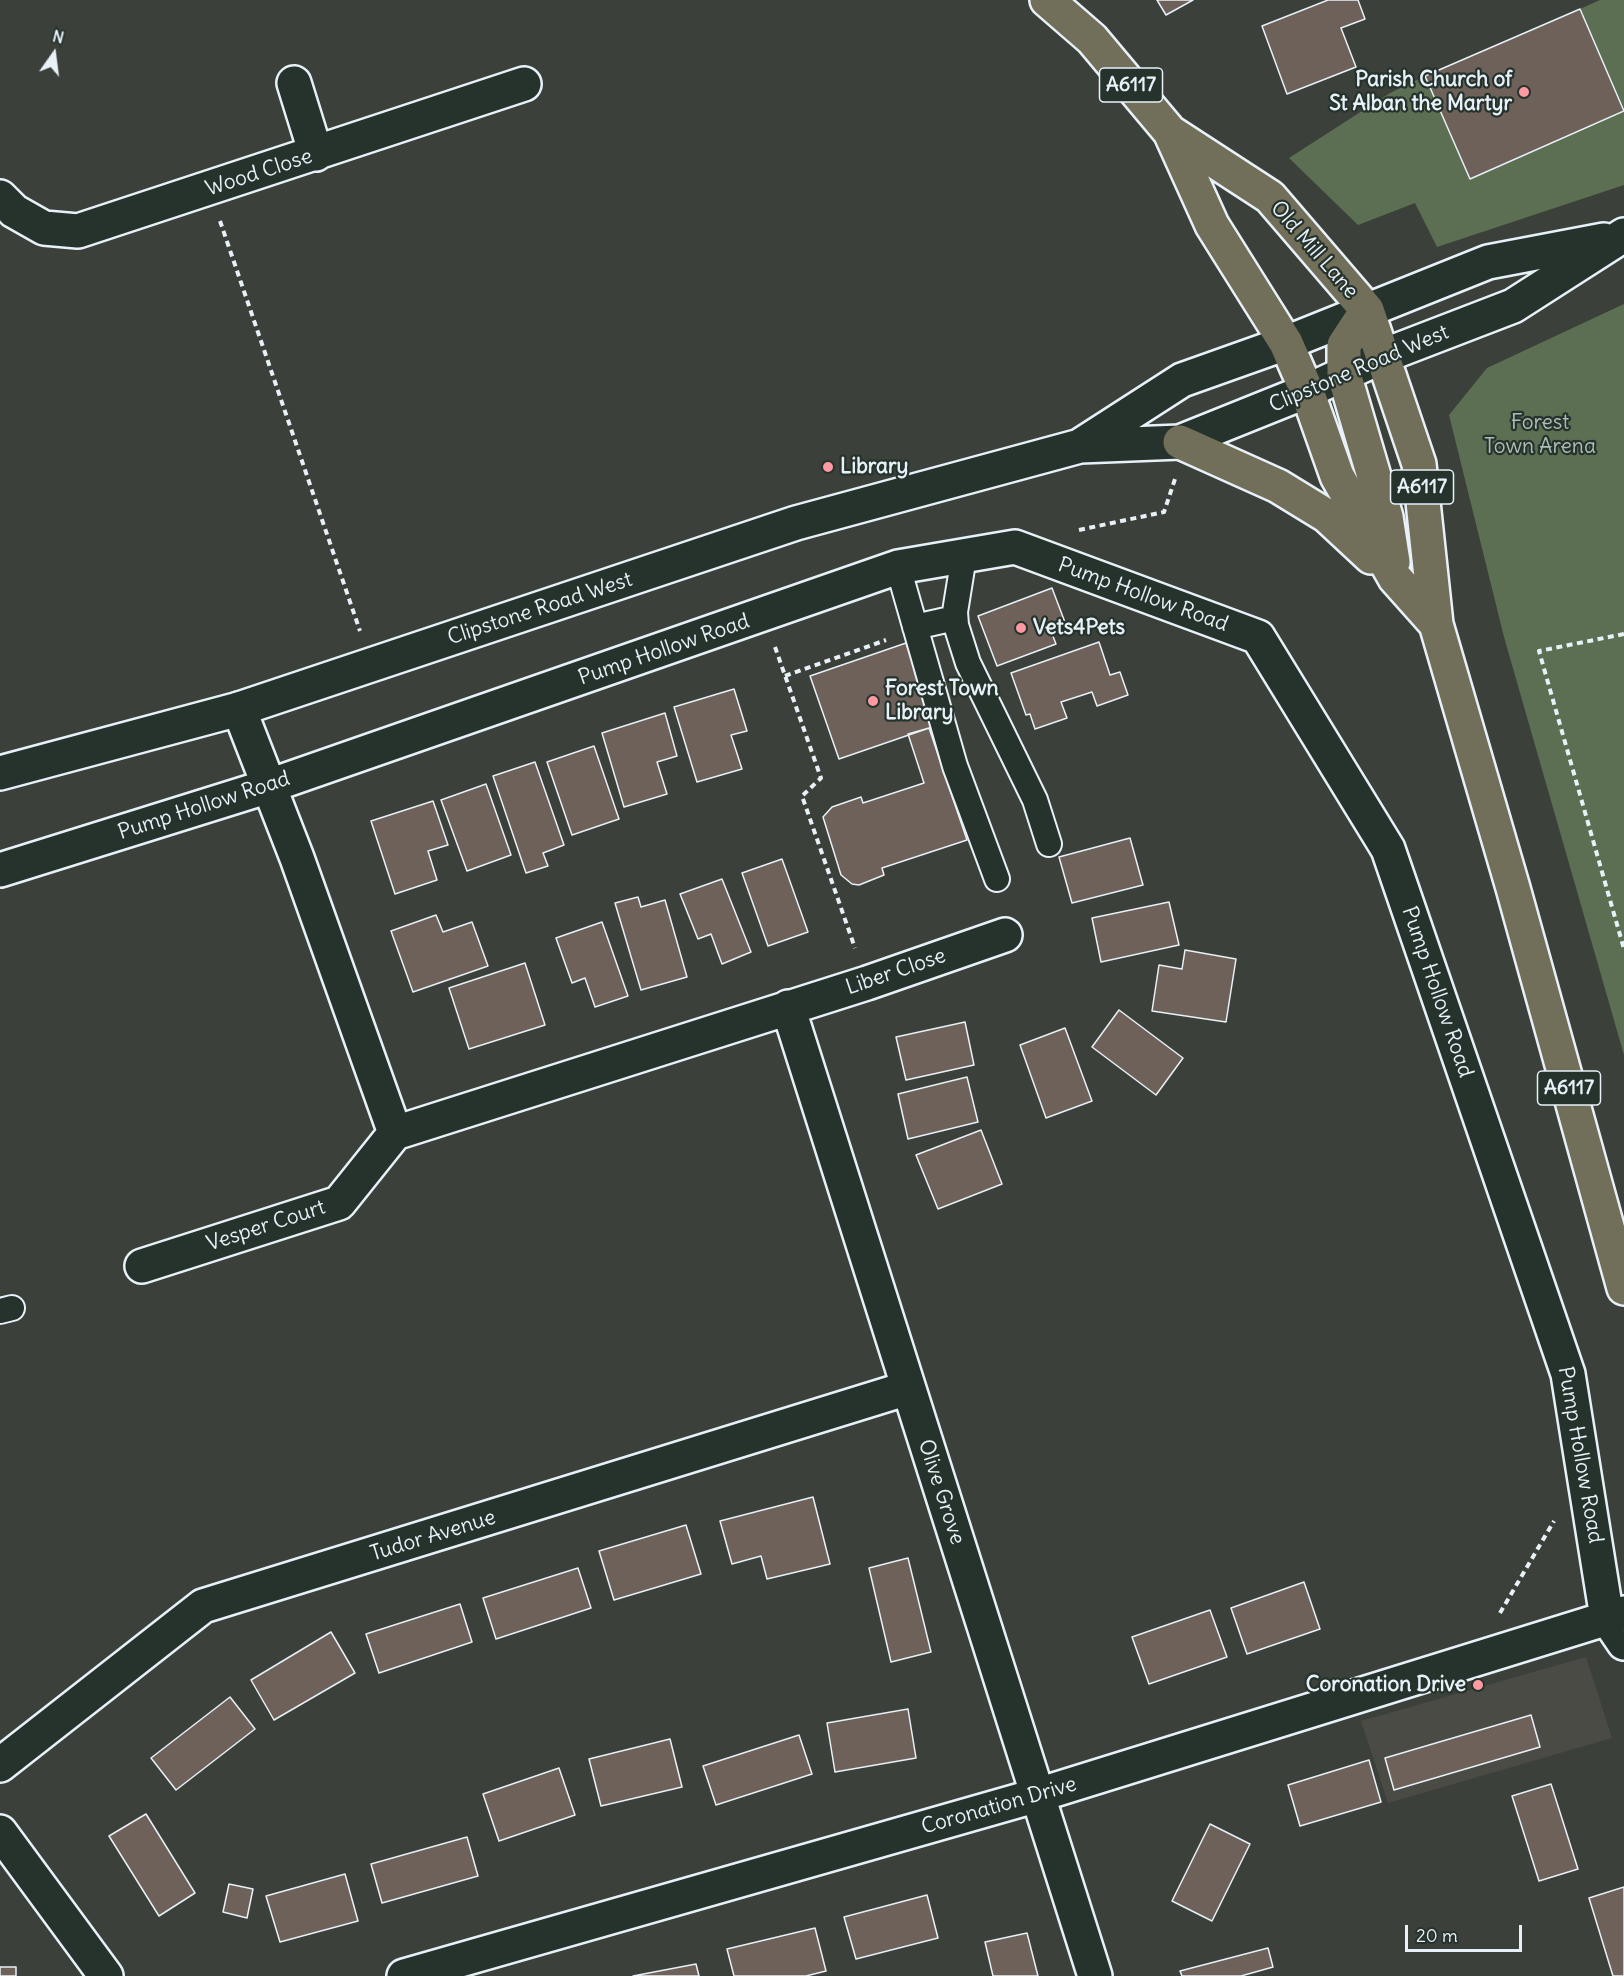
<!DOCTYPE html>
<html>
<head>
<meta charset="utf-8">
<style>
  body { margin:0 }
  #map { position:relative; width:1624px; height:1976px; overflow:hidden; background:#3b413a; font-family:Delius,sans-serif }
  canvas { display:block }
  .north { position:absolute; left:24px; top:24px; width:60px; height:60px; -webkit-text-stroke:4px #26332d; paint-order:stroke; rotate:14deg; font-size:16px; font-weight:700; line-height:24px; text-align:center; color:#e8f1f8 }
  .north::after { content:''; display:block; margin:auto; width:21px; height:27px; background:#e8f1f8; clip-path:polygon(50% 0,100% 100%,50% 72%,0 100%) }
  .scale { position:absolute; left:1405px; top:1925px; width:117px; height:27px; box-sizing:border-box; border:3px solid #e8f1f8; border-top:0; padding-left:8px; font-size:18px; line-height:21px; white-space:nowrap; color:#e8f1f8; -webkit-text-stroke:4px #26332d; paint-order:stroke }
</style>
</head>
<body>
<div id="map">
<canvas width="1624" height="1976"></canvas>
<div class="north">N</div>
<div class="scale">20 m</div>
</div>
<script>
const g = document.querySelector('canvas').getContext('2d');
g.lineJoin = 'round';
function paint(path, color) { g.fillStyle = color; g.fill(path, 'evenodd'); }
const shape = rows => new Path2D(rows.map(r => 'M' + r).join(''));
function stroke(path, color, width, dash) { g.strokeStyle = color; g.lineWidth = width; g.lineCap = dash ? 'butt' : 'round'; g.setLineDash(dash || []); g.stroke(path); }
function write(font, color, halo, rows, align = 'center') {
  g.font = font + ' Delius,sans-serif'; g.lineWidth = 4.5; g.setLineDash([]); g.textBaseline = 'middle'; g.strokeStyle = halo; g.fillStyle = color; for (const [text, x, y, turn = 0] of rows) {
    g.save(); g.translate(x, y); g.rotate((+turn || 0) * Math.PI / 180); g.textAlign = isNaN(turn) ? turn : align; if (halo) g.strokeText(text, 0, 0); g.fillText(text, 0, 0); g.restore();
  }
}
paint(shape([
  [1586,1657,1612,1738,1388,1803,1361,1721]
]), '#4a4b44');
paint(shape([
  [1600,0,1624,0,1624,108,1580,9],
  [1425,76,1470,179,1624,111,1624,185,1437,247,1415,203,1358,225,1289,158,1390,93],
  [1624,304,1624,1055,1504,637,1449,415,1487,368]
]), '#5d6f52');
const building = shape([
  [1157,0,1193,0,1166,15,1157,0],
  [1328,0,1358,0,1365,19,1341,28,1356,67,1287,94,1262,26,1328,0],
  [1580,9,1624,111,1470,179,1425,76,1580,9],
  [1052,588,1066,625,1051,631,1056,644,997,666,978,616,1052,588],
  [1099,642,1110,675,1120,672,1128,695,1097,706,1092,692,1061,702,1067,718,1035,729,1030,714,1026,715,1011,673,1099,642],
  [906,643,935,726,839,759,810,676,906,643],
  [734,689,747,731,731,735,742,769,697,782,674,707,734,689],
  [665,713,677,756,657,762,667,794,624,807,602,733,665,713],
  [929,728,967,840,882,868,884,875,859,885,852,884,841,875,823,817,832,807,861,797,863,803,924,783,908,734,929,728],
  [594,746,619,819,572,835,547,762,594,746],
  [535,762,564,845,543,853,548,866,526,873,493,776,535,762],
  [486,784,511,855,467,871,441,800,486,784],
  [433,801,448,845,428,851,437,880,395,894,371,821,433,801],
  [1130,838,1143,885,1072,903,1059,857,1130,838],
  [782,859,808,932,768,946,742,873,782,859],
  [722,879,751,952,722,964,711,934,698,939,680,894,722,879],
  [638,897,641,907,665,900,687,977,641,990,615,903,638,897],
  [1169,902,1179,945,1101,962,1092,918,1169,902],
  [436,915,443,932,472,922,488,966,413,992,391,931,436,915],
  [602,922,628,996,595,1007,585,978,572,983,556,938,602,922],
  [1185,950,1236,959,1226,1022,1152,1011,1159,965,1182,969,1185,950],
  [525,963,545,1025,469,1049,449,988,525,963],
  [1119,1010,1183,1058,1156,1095,1092,1047,1119,1010],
  [965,1022,974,1065,906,1080,896,1037,965,1022],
  [1065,1028,1092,1101,1046,1118,1020,1045,1065,1028],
  [967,1077,978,1122,908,1139,898,1094,967,1077],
  [981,1130,1002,1184,938,1209,916,1155,981,1130],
  [813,1497,830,1564,767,1579,761,1556,732,1564,720,1521,813,1497],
  [686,1525,701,1574,614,1600,599,1551,686,1525],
  [908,1558,931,1652,891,1662,869,1568,908,1558],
  [578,1568,591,1608,496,1639,483,1598,578,1568],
  [1304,1582,1320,1629,1247,1654,1231,1608,1304,1582],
  [460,1604,472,1642,379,1673,366,1634,460,1604],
  [1210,1610,1227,1657,1149,1684,1132,1637,1210,1610],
  [331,1632,355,1673,274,1720,251,1680,331,1632],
  [230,1697,255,1729,176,1790,151,1758,230,1697],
  [908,1709,916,1758,835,1772,827,1723,908,1709],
  [1531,1715,1540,1747,1394,1790,1385,1758,1531,1715],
  [799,1735,812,1774,716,1805,703,1766,799,1735],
  [670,1739,682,1787,601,1806,589,1759,670,1739],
  [1369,1760,1381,1802,1300,1826,1288,1785,1369,1760],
  [559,1768,575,1815,499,1841,483,1794,559,1768],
  [1551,1784,1578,1869,1539,1881,1512,1796,1551,1784],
  [146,1814,195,1893,159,1916,109,1836,146,1814],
  [1210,1824,1250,1844,1212,1921,1172,1901,1210,1824],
  [467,1837,478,1876,382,1903,371,1864,467,1837],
  [345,1874,358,1921,280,1942,266,1896,345,1874],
  [229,1884,253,1889,247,1918,223,1912,229,1884],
  [1624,1887,1624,1976,1613,1976,1589,1898,1624,1887],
  [927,1895,938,1938,856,1959,844,1917,927,1895],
  [815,1928,826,1971,806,1976,734,1976,727,1949,815,1928],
  [1027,1933,1038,1976,993,1976,985,1942,1027,1933],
  [1268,1948,1273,1967,1241,1976,1182,1976,1180,1971,1268,1948],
  [696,1964,699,1976,633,1976,696,1964],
  [0,1967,16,1967,16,1976,0,1976,0,1967]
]);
paint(building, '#6d615a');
stroke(building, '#e8f1f8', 1.5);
const lane = shape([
  [964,556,955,612,956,625,968,663,1035,800,1049,844],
  [898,567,955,766,997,879],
  [915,627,955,618],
  [0,1311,12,1308]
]);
const street = shape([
  [294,83,316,154],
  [0,197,14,211,44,228,78,231,524,84],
  [239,709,297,858,395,1133],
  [0,870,269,786,898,567,1015,547,1258,637,1388,849,1568,1374,1607,1618,1624,1643],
  [788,1007,1095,1976],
  [395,1133,867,983,1005,935],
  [142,1266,339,1203,395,1133],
  [0,1765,203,1606,908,1388],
  [0,1832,106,1976],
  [404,1976,1038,1795,1624,1613]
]);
const secondary = shape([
  [1081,445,1182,380,1286,343,1488,262,1604,240],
  [0,773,239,709,796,523,1080,446,1180,442,1307,391,1383,356,1513,306,1624,235]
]);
const primary = shape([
  [1047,0,1092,39,1170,132,1212,225,1286,343,1307,391,1337,476,1395,578,1436,624],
  [1170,132,1270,197,1367,310,1419,464,1436,624,1513,888,1624,1288],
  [1367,310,1344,345,1344,374,1386,517,1393,562],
  [1180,442,1278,486,1327,516,1371,557]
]);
stroke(lane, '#e8f1f8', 28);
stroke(street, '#e8f1f8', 38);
stroke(secondary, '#e8f1f8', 38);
stroke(primary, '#e8f1f8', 38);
stroke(shape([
  [220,221,360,631],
  [1079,530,1164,512,1175,479],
  [1624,634,1539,651,1624,949],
  [775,647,821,778,802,796,855,948],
  [785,676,886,640],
  [1500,1613,1554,1521]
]), '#e8f1f8', 4, [6, 4.5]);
stroke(lane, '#26332d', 24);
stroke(street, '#26332d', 33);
stroke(secondary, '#26332d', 33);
stroke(primary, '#716e59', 33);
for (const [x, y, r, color] of [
  [1524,92,6,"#ff9aa2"],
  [828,467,6,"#ff9aa2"],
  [1021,628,6,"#ff9aa2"],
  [873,701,6,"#ff9aa2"],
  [1478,1685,6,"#ff9aa2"]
]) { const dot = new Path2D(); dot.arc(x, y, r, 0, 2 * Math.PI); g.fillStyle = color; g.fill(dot); stroke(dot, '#26332d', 2); }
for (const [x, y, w] of [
  [1131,85,63],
  [1422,487,63],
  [1569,1088,63]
]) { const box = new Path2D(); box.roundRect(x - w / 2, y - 17, w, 34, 4.5); g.fillStyle = '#26332d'; g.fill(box); stroke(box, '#e8f1f8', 1.5); }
write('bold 20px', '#e8f1f8', null, [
  ["A6117",1131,85],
  ["A6117",1422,487],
  ["A6117",1569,1088]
]);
write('bold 21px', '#e8f1f8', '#26332d', [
  ["Parish Church of",1512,80,"right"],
  ["St Alban the Martyr",1512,104,"right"],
  ["Library",840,467],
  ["Vets4Pets",1033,628],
  ["Forest Town",885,689],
  ["Library",885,713],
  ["Coronation Drive",1466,1685,"right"]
], 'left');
write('21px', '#e8f1f8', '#26332d', [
  ["Wood Close",259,173,-18],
  ["Old Mill Lane",1314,250,49],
  ["Clipstone Road West",1359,369,-23],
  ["Pump Hollow Road",1143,595,20],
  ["Clipstone Road West",540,609,-18],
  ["Pump Hollow Road",664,650,-19],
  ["Pump Hollow Road",204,806,-18],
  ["Liber Close",896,972,-19],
  ["Pump Hollow Road",1437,992,71],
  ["Vesper Court",266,1226,-18],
  ["Pump Hollow Road",1580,1455,80],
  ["Olive Grove",941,1492,72],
  ["Tudor Avenue",433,1536,-17],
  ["Coronation Drive",999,1806,-16]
]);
write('21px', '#b0bdb6', '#26332d', [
  ["Forest",1540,423],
  ["Town Arena",1540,447]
]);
</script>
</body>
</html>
